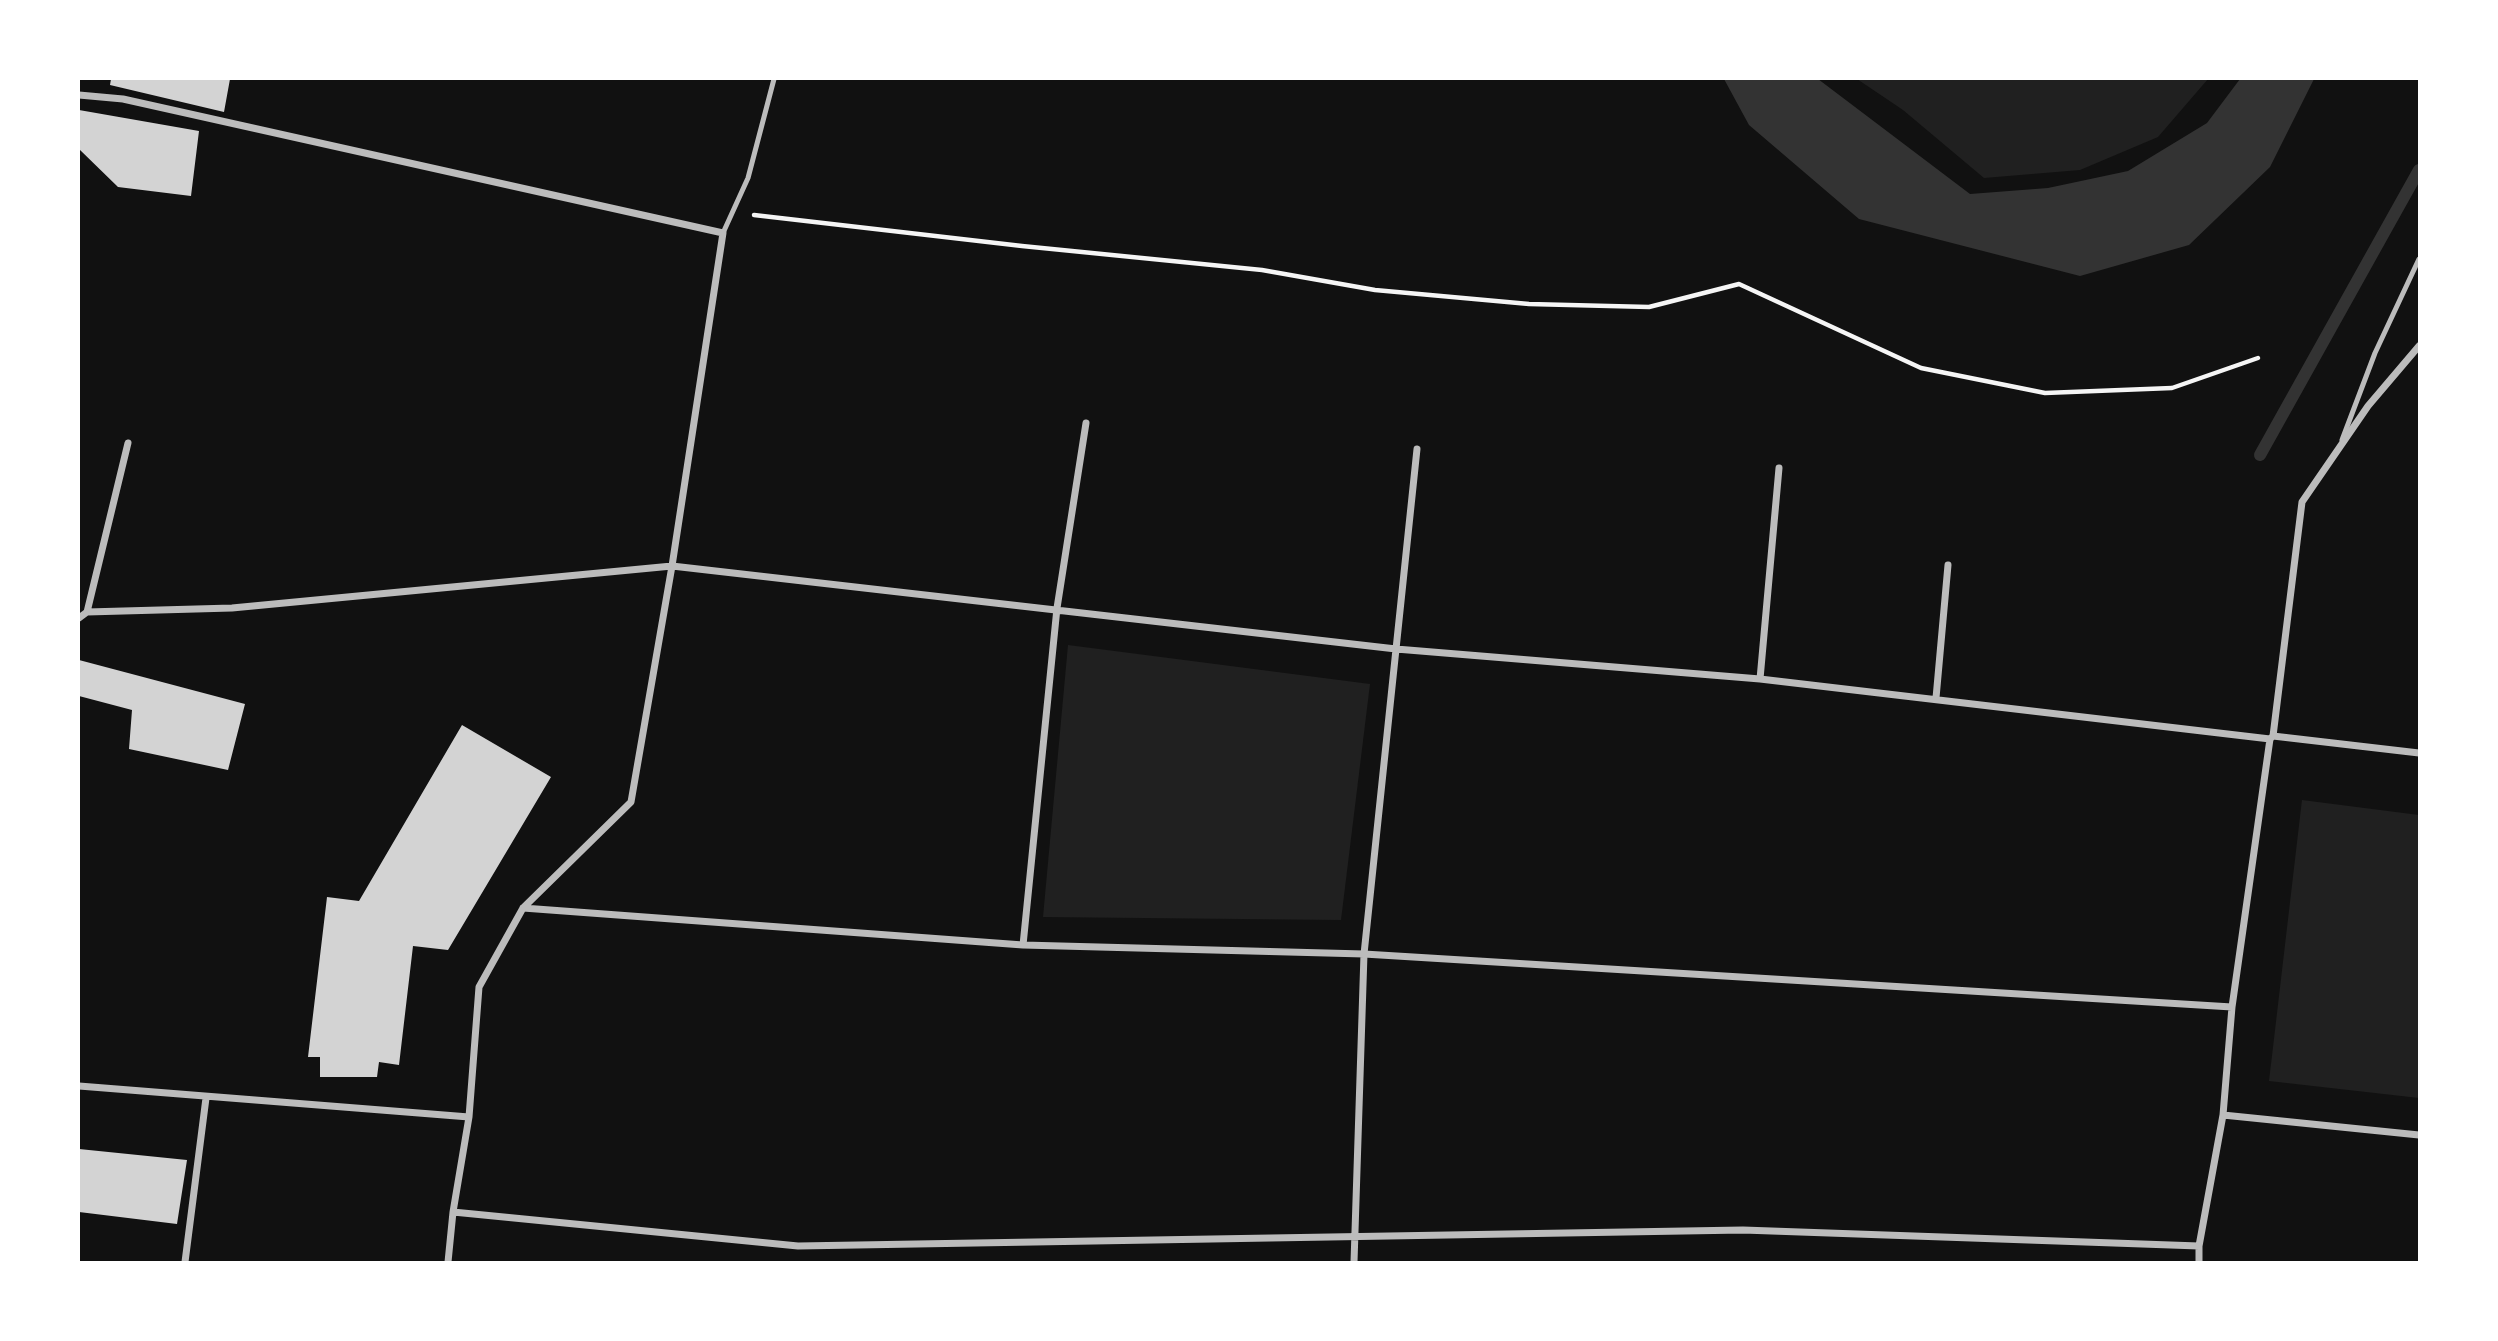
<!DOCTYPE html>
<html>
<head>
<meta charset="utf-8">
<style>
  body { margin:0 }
  #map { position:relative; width:2498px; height:1341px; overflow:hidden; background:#111; font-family:"PT Sans Narrow",sans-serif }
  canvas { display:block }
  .frame { position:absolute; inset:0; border:80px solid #fff; pointer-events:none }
</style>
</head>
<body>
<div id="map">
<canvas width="2498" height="1341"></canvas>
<div class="frame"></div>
</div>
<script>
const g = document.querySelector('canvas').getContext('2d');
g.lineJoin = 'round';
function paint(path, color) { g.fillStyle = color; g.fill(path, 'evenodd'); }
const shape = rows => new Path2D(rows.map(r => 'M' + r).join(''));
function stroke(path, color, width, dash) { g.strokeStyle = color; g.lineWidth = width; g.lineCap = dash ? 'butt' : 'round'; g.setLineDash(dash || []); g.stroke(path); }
paint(shape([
  [1857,79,2208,79,2158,137,2080,170,1984,178,1903,110],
  [1068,645,1370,684,1341,920,1043,917],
  [2302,800,2419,815,2419,1098,2269,1081]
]), '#202020');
paint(shape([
  [1724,79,1818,79,1970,194,2048,188,2128,171,2207,123,2240,79,2314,79,2270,167,2189,245,2080,276,1859,219,1749,125]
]), '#333');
stroke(shape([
  [2260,455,2419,170]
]), '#333', 12);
paint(shape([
  [111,79,230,79,224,112,110,85],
  [79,110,199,131,191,196,118,187,79,149],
  [79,660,245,704,228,770,129,749,132,710,79,696],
  [462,725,551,777,448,950,413,946,399,1065,379,1062,377,1077,320,1077,320,1057,308,1057,327,897,359,901],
  [79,1149,187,1160,177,1224,79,1212]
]), '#d3d3d3');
stroke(shape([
  [754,215,1022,246,1262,270,1375,290,1529,304,1649,307,1739,284,1921,368,2045,393,2172,388,2258,358]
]), '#f5f5f5', 4.5);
stroke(shape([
  [723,233,748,178,774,79],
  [2342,440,2375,353,2419,259]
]), '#bcbcbc', 5);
stroke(shape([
  [79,95,123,99,723,233,672,566,631,802,523,908,479,987,469,1117,453,1212,448,1262],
  [87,612,128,443],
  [79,618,87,612,232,608,672,566,1396,649,1760,679,2270,739,2273,736,2419,753],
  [1760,679,1779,468],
  [1936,698,1948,565],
  [2273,736,2302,502,2368,406,2419,346],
  [523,908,1023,945,1364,954,2232,1007],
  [1023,945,1057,608,1086,423],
  [79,1086,469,1117],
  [2223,1115,2419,1135],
  [453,1212,798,1246,1743,1230,2199,1246],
  [185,1262,206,1098],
  [1354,1262,1364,954,1417,449],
  [2199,1262,2199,1246,2223,1115,2232,1007,2270,739]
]), '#bcbcbc', 7);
</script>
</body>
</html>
